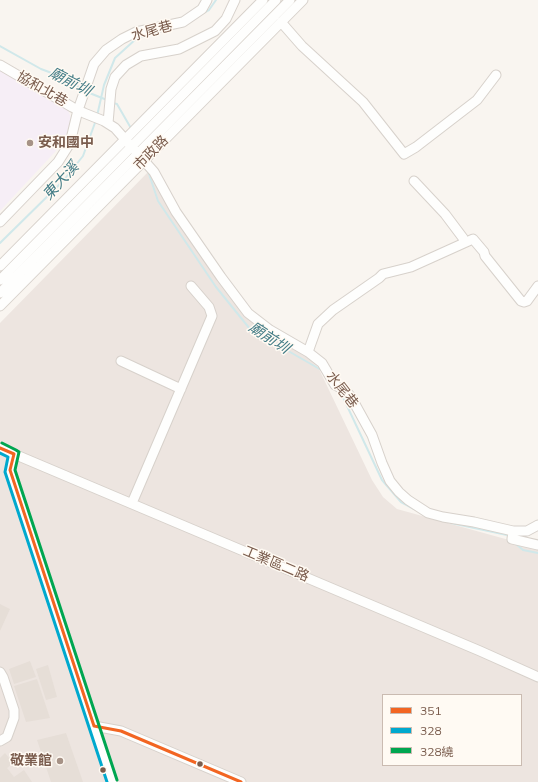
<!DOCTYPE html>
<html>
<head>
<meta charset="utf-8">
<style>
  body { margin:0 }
  #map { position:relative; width:538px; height:782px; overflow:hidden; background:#f9f5f0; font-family:Mulish,"Noto Sans TC",sans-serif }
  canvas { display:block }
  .legend { position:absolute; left:382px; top:694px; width:140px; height:72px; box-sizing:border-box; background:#fffaf3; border:1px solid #cabbb1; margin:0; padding:5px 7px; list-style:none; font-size:12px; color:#7a5c4d }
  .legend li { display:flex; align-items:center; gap:8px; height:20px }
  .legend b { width:20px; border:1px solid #cabbb1 }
</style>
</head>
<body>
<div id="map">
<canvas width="538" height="782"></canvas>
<ul class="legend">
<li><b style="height:5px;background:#f26522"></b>351</li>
<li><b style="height:5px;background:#00a9ce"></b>328</li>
<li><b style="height:5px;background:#00a651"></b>328繞</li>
</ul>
</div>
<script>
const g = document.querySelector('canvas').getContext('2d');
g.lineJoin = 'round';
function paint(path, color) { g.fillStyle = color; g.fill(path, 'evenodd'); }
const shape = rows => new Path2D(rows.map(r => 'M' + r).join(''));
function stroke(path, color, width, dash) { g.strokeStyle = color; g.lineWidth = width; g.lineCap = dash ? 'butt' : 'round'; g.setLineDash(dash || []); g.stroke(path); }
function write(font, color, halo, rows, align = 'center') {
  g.font = font + ' Mulish,"Noto Sans TC",sans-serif'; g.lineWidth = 3; g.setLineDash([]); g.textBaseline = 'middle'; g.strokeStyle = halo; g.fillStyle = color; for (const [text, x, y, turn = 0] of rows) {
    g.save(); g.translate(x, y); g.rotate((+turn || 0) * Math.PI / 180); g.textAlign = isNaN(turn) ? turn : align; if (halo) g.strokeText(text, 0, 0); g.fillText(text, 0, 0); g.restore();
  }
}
paint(shape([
  [149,171,184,231,272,336,309,359,318,367,372,480,383,497,397,509,538,548,538,782,0,782,0,323],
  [383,695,521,695,521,765,383,765]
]), '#ede5e0');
paint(shape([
  [0,67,68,110,71,118,67,133,55,152,0,211]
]), '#f6eef6');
stroke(shape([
  [203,13,209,10,216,0],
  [0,46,41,69,65,78,82,89],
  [87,92,107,100],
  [113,103,117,104,132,130],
  [97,116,104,85,115,58,137,38,165,30],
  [148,171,158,201,216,287,250,329,323,371],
  [0,243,63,181,83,156,96,120],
  [340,391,382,480,401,502,414,509],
  [451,523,507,535,509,537],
  [516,544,523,550,538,553]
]), '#d0e8ea', 2);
paint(shape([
  [0,604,10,609,0,631],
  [30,661,36,677,14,684,9,669],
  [48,665,57,697,46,700,36,669],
  [37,679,50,718,26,722,14,686],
  [66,733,83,782,51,782,37,740],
  [5,753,13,763,7,768,14,777,24,770,32,782,0,782,0,758]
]), '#e6ded7');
const minor = shape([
  [281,22,302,46,363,102,404,154,416,147,477,100,496,75],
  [0,65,72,107,84,113,104,121,115,128,154,172,176,212,221,277,248,313,270,330,308,352,322,363,335,385,346,391,351,397,372,435,382,463,390,481,399,492,408,500,428,513,443,517,474,522,513,531,527,531,538,525],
  [108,123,111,89,115,77,126,65,141,56,179,49,215,31,226,19,235,0],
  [414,181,445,214,463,238,465,242],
  [0,222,58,162,70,143,78,110,94,64,106,50,122,39,136,32,183,22,202,9,207,0],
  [0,266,263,0],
  [0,280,276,0],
  [0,293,290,0],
  [0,306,303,0],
  [308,352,318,324,333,310,379,278,383,274,411,267,473,239,484,252,485,256,521,301,524,302,527,301,538,286],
  [121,361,181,389],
  [0,448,14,454,10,470,112,782],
  [14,454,480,651,538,677],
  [132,503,212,316,209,307,191,286],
  [513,531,512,539,538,545],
  [0,672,3,677,14,710,14,718,7,737,0,741],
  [94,726,121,731,241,782]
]);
stroke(minor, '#d7d1cb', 11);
stroke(minor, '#fefefd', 9);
stroke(shape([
  [0,448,14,454,10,470,94,726],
  [94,726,121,731,241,782]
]), '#f26522', 3);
stroke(shape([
  [0,453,8,457,5,472,107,782]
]), '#00a9ce', 3);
stroke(shape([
  [2,443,16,450,19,452,15,470,117,780]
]), '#00a651', 3);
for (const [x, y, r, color] of [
  [30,143,4,"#a69286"],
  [60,761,4,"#a69286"],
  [200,764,3.5,"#7a5c4d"],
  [103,770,3.5,"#7a5c4d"]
]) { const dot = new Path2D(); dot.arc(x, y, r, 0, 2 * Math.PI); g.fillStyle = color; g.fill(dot); stroke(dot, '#fffaf3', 1.5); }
write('14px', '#7a5c4d', '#fffaf3', [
  ["水尾巷",152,31,-15],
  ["協和北巷",42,89,30],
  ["市政路",151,153,-45],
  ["水尾巷",342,390,52],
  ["工業區二路",276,564,23]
]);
write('bold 14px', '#7a5c4d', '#fffaf3', [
  ["安和國中",38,143],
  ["敬業館",52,761,"right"]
], 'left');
write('italic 15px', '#437c86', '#fffaf3', [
  ["廟前圳",70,82,27],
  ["東大溪",61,181,-48],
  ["廟前圳",269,338,33]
]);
</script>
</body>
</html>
